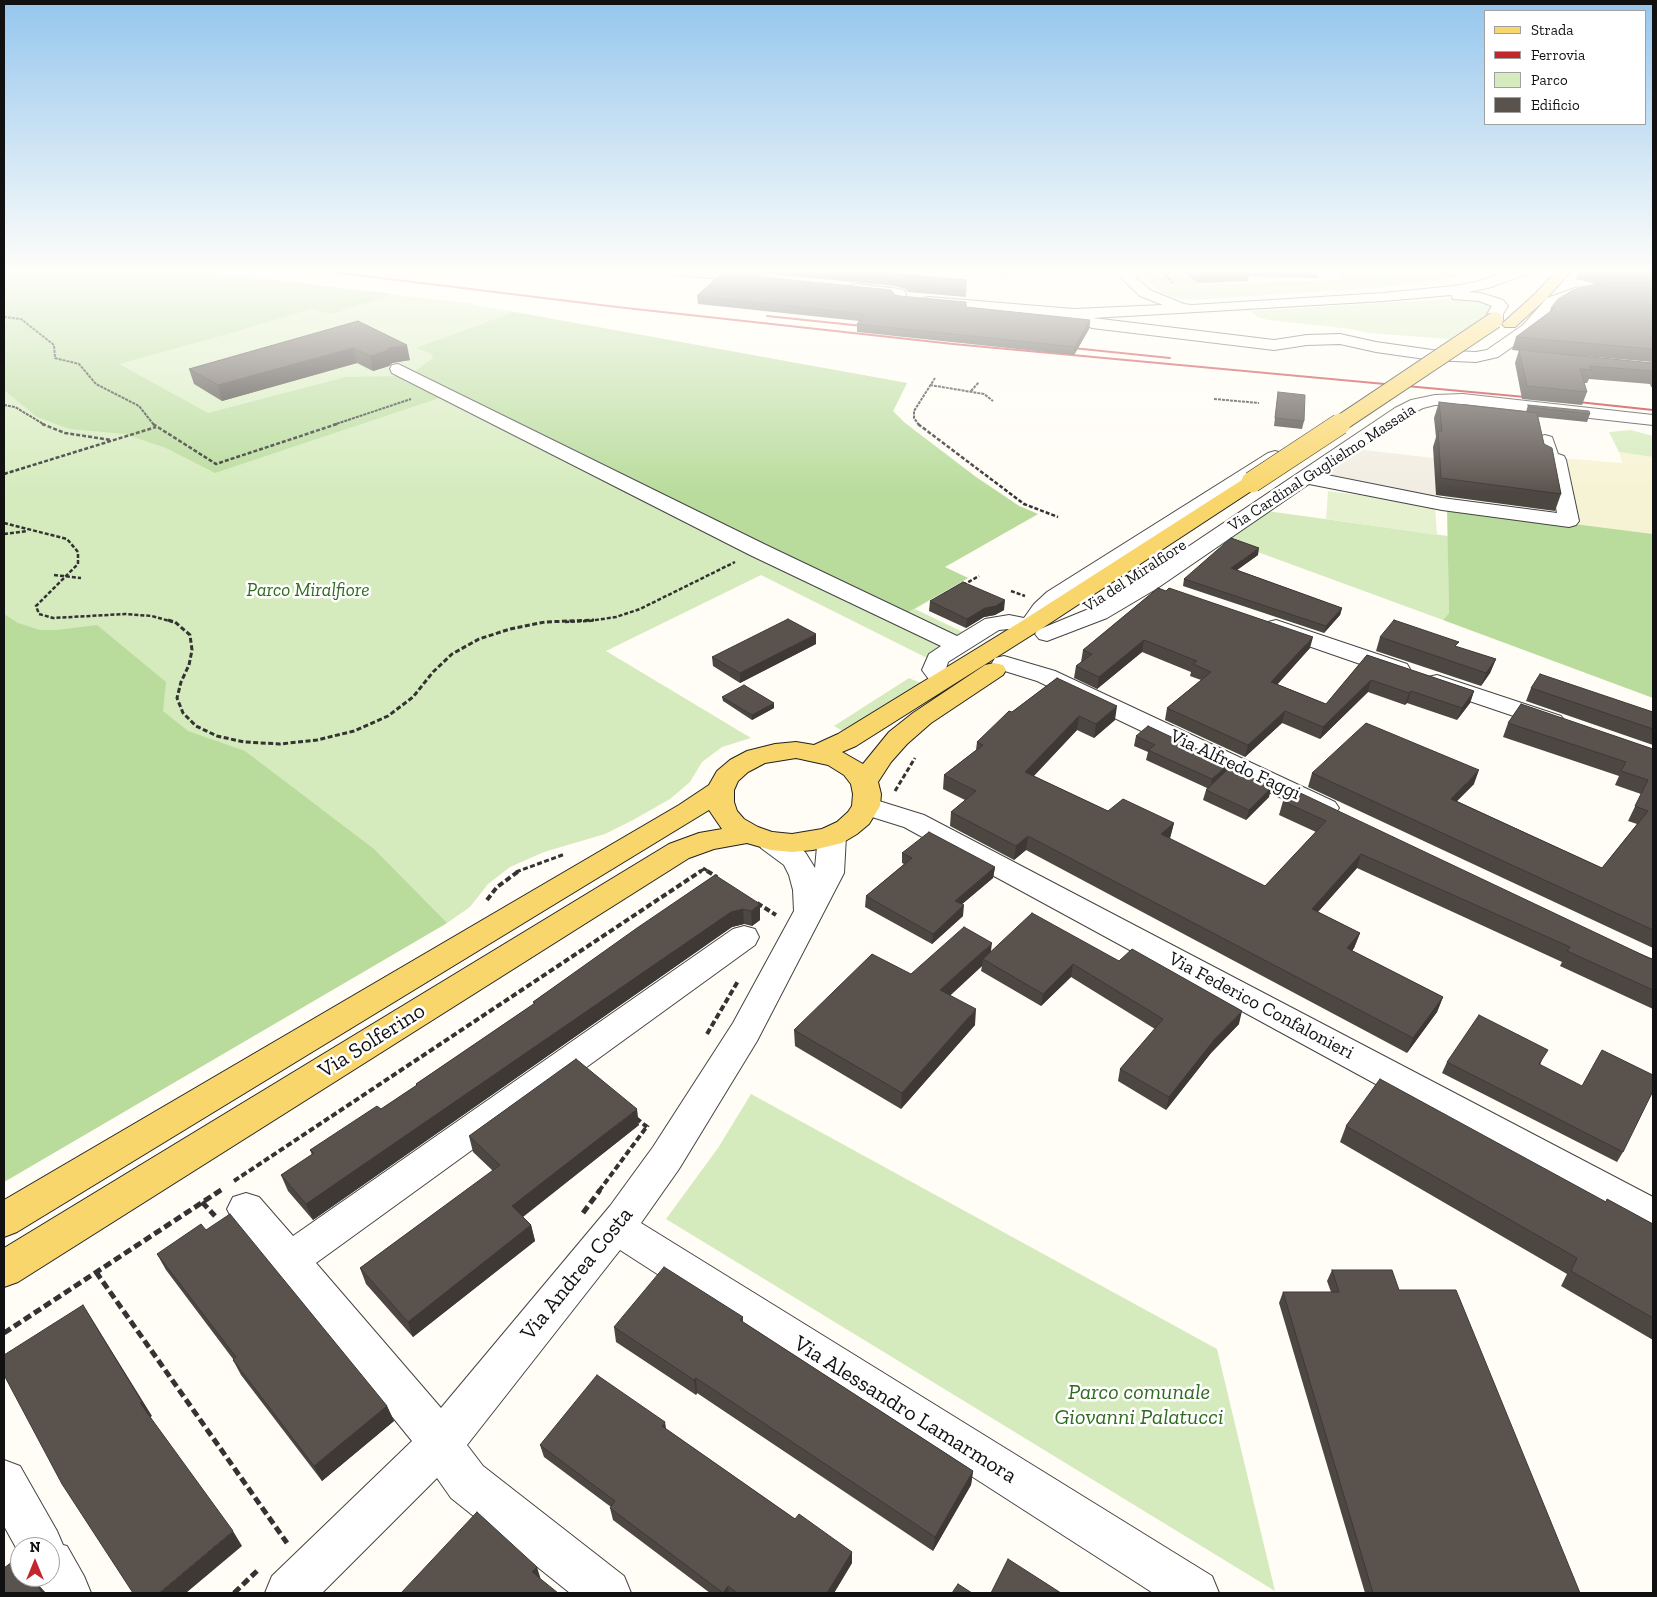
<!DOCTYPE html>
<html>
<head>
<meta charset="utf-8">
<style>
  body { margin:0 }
  #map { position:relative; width:1657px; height:1597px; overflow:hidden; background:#fffdf5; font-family:"Zilla Slab",serif }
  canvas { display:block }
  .frame { position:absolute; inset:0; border:5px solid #111; pointer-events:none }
  .legend { position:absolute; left:1484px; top:10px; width:162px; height:115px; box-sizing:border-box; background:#fff; border:1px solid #a0a0a0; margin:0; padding:6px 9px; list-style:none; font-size:15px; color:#111 }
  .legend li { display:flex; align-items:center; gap:10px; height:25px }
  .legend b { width:25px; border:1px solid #a0a0a0 }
  .north { position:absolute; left:10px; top:1537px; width:50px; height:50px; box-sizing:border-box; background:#fff; border:1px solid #a0a0a0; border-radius:50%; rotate:0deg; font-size:14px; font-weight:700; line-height:20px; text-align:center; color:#111 }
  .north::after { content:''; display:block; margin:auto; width:18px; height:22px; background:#c4262e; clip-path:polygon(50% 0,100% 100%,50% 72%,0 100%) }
</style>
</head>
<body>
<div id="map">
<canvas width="1657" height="1597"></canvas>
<div class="frame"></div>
<ul class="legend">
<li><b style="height:6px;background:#f9d66b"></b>Strada</li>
<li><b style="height:6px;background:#c4262e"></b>Ferrovia</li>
<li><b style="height:14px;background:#d5ebbd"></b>Parco</li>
<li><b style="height:14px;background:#5a524d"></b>Edificio</li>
</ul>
<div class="north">N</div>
</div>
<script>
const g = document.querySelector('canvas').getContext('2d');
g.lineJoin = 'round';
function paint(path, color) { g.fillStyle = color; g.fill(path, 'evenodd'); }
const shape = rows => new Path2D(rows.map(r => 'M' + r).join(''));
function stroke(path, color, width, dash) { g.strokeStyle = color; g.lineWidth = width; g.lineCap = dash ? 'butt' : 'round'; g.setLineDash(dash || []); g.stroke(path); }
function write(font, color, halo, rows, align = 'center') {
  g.font = font + ' "Zilla Slab",serif'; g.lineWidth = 5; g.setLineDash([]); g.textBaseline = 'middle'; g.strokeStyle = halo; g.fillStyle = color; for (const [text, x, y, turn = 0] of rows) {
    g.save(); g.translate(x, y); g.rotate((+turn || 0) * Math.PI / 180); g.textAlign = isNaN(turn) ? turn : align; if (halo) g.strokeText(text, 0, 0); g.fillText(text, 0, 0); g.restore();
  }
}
paint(shape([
  [1619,452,1653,457,1653,534,1575,525,1561,458,1622,463]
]), '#f6f3d4');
paint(shape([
  [4,270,186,270,466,303,907,383,893,411,905,423,976,477,1019,506,1038,514,944,567,968,578,915,609,967,634,927,658,761,575,606,651,751,738,722,747,702,762,690,782,670,799,633,820,605,834,544,852,510,867,488,884,470,907,447,923,4,1182],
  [1137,270,1180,270,1201,285,1342,280,1337,270,1479,270,1458,277,1433,281,1371,288,1193,300,1181,299,1169,296,1160,292],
  [1470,298,1493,306,1488,314,1449,339,1369,333,1351,329,1269,320,1259,318,1250,311],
  [1631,430,1653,436,1653,457,1619,452,1609,432],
  [1267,511,1448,536,1449,613,1443,620,1225,540],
  [909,678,923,684,848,734,834,726],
  [751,1094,1217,1349,1275,1591,666,1219,718,1148]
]), '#d5ebbd');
paint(shape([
  [4,270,186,270,393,294,331,314,311,309,224,335,119,364,208,413,346,377,399,376,442,397,215,473,166,448,125,434,70,429,37,417,4,390],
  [514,312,907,383,893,411,905,423,976,477,1019,506,1038,514,945,567,968,578,901,616,521,426,415,371,433,358,432,354,416,348],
  [1447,508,1653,534,1653,698,1443,620,1449,613],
  [4,614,18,623,40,630,57,630,97,625,166,682,163,711,188,731,245,751,374,849,447,923,4,1182]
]), '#b9dc9c');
paint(shape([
  [989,270,1067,270,1071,273,999,279],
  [1328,491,1435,505,1437,535,1326,519]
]), '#e6f2cf');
paint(shape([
  [1356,449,1434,458,1436,498,1320,474]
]), '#f1ede2');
const minor = shape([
  [666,270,713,270,759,275,764,276,766,279,764,282,759,283,673,274,668,273,666,270],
  [1113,270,1128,270,1150,290,1184,304,1192,305,1384,293,1454,286,1480,281,1512,270,1532,270,1530,273,1488,288,1468,292,1481,293,1503,300,1508,306,1503,314,1503,320,1500,323,1495,325,1490,323,1487,320,1487,314,1492,306,1479,301,1453,299,1451,295,1384,301,1093,318,1274,340,1307,335,1340,334,1376,342,1432,350,1476,352,1487,350,1523,325,1547,298,1575,288,1599,285,1604,286,1606,289,1604,292,1578,296,1557,304,1535,331,1498,357,1476,362,1432,360,1376,352,1340,344,1307,345,1274,350,1092,328,1071,318,929,305,924,304,922,301,924,298,929,297,1074,309,1163,305,1140,296,1113,270],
  [856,284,900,289,905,291,907,298,905,301,900,302,895,301,892,296,851,291,849,288,851,285,856,284],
  [398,364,766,545,957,636,985,619,1009,615,1024,618,1034,604,1047,592,1268,453,1275,451,1282,453,1284,457,1282,461,1063,602,1050,614,1040,629,1091,608,1140,579,1395,408,1411,400,1435,395,1463,394,1653,415,1653,425,1463,404,1435,405,1423,408,1407,416,1322,474,1442,498,1557,513,1548,463,1542,461,1540,457,1536,441,1538,437,1545,435,1552,437,1558,454,1564,456,1566,460,1579,521,1576,525,1569,527,1442,510,1309,484,1156,589,1107,618,1047,641,1039,639,1035,634,1037,631,1030,633,1009,629,999,630,948,662,946,669,954,680,951,685,942,687,933,685,922,670,929,654,941,646,750,555,392,373,390,369,392,365,398,364],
  [1276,620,1407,664,1410,669,1407,674,1398,676,1389,674,1268,632,1264,627,1268,622,1276,620],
  [1004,656,1055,671,1335,802,1339,808,1335,814,1325,817,1315,814,1037,681,995,668,992,663,995,658,1004,656],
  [1437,675,1561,716,1565,721,1561,726,1552,729,1428,687,1425,682,1428,677,1437,675],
  [866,797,924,815,1653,1197,1653,1232,1640,1228,904,827,856,812,852,806,856,800,866,797],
  [832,827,842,829,846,836,844,873,757,1041,679,1169,641,1223,1212,1576,1219,1593,1153,1593,620,1250,467,1445,483,1466,624,1576,631,1593,570,1593,451,1498,437,1478,322,1593,265,1593,272,1576,412,1441,233,1221,227,1209,233,1197,246,1193,259,1197,293,1236,733,929,744,926,755,929,759,937,755,945,316,1263,441,1408,610,1206,653,1147,733,1023,794,911,793,890,789,875,784,865,761,848,757,841,761,834,771,832,781,834,805,852,815,868,818,836,822,829,832,827],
  [4,1460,20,1466,57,1531,63,1545,67,1546,84,1576,91,1593,41,1593,32,1577,50,1577,50,1547,20,1547,20,1555,4,1526,4,1460]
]);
const major = shape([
  [1557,270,1572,270,1546,299,1515,327,1505,327,1502,324,1505,321,1536,293,1557,270],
  [1252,476,1259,478,1262,482,1259,486,1038,631,856,746,842,752,863,764,889,732,913,713,985,665,994,663,1003,665,1006,670,1003,675,931,723,907,744,891,762,878,782,881,794,880,806,869,824,857,834,842,843,813,850,792,852,771,850,747,843,714,849,689,858,18,1282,4,1287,4,1248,669,844,699,833,722,829,709,810,17,1232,4,1237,4,1200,679,805,709,785,717,771,730,760,747,751,775,744,796,742,814,745,838,734,1022,621,1245,478,1252,476],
  [796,758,828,765,844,775,851,784,853,794,852,806,848,812,837,822,822,829,792,834,772,832,758,827,744,819,737,811,734,802,734,790,738,781,748,772,765,763,796,758]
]);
stroke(minor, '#444', 2);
stroke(major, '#222', 2);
stroke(shape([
  [1160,270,1173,283],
  [4,317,21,319,54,345,55,358,79,364,96,384,139,406,154,425],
  [930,385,984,394,993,401],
  [971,391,979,382],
  [1214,399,1259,403],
  [4,405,15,407,45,425],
  [333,425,411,399],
  [919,425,914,418,914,411,935,378]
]), '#333', 2, [3, 1]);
stroke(shape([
  [42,424,65,433,111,440],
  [153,424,216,464,337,424],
  [918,424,1024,504,1058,517],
  [4,474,156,427],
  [4,523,67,539,78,552,78,564,36,606,39,614,53,618,125,614,152,616,173,622],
  [4,534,27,531],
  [54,575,81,578],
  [963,585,979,576],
  [1011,591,1025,596],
  [565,622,589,621,616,617,640,609,735,562]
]), '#333', 2.5, [4, 2]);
stroke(shape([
  [168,620,175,622,190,635,192,650,189,665,181,682,177,698,183,713,196,726,217,736,244,742,280,744,317,740,354,731,388,716,413,697,433,672,452,654,479,639,510,629,545,622,594,620],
  [895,791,915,758],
  [703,868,709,872],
  [516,872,565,854],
  [699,872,704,869]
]), '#333', 3, [5, 2.5]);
stroke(shape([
  [707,871,717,877],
  [487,900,497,887,519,871],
  [757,903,776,915],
  [707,1034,738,981],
  [636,1118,647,1127],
  [234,1181,701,871],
  [219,1191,221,1190],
  [599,1191,648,1125]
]), '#333', 4, [6, 3]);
stroke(shape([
  [202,1202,215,1216],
  [583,1213,600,1190],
  [96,1272,287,1543],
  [4,1333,221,1190],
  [234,1593,257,1571]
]), '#333', 5, [8, 4]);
paint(minor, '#fff');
paint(major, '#f9d66b');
stroke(shape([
  [316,270,617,307,953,344,1536,398],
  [767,316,872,327],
  [1063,347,1170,358],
  [1569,401,1653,410]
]), '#c4262e', 2);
const majorBridgeFar1 = shape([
  [1338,425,1495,320]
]);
const majorBridge = shape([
  [1252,482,1340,424]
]);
stroke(majorBridgeFar1, '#222', 18, []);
stroke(majorBridge, '#222', 22, []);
stroke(majorBridgeFar1, '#f9d66b', 16);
stroke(majorBridge, '#f9d66b', 21);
paint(shape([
  [728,270,858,270,966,280,966,297,908,292,906,289,895,286],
  [1180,270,1329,270,1319,270,1318,278,1249,276,1248,281,1198,283],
  [1579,270,1653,270,1653,362,1512,350,1516,337,1549,313,1551,308,1629,283,1596,284,1576,279],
  [895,295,966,307,1090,320,1089,329,1074,355,857,332,857,324,859,321,698,304,697,296],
  [358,321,410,360,392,363,389,366,373,371,357,363,222,401,194,384,189,369],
  [1519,350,1653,363,1653,387,1651,387,1650,384,1589,379,1587,383,1584,383,1587,392,1582,405,1522,399,1515,363],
  [1278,392,1304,421,1302,429,1274,426],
  [1439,402,1526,412,1528,405,1590,414,1587,422,1538,417,1544,444,1561,494,1555,511,1436,495,1433,447,1436,437,1434,418],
  [1258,555,1237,570,1342,608,1340,615,1324,633,1183,586,1184,579],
  [1158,588,1310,648,1277,684,1326,704,1367,655,1474,691,1470,703,1457,720,1407,703,1405,705,1368,692,1320,739,1282,723,1245,757,1165,720,1167,708,1201,680,1190,676,1191,672,1142,652,1097,689,1074,678,1076,666,1081,662,1083,650],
  [930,601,1004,610,995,615,984,617,966,628,929,611],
  [1380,637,1457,647,1496,659,1490,673,1481,686,1376,651],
  [816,644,740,683,713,666,712,657],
  [1057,678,1115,720,1094,738,1077,730,1034,776,1108,811,1174,823,1170,838,1169,839,1265,886,1316,832,1279,815,1283,801,1653,959,1653,1009,1560,966,1562,962,1357,868,1318,912,1360,933,1354,948,1352,951,1443,997,1437,1012,1407,1053,1026,850,1014,860,950,826,951,812,965,800,943,789,944,775,976,750,977,742,1012,712],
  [1531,688,1653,712,1653,745,1526,701],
  [722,697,774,708,752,720,723,701],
  [1508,723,1653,749,1653,948,1308,787,1312,773,1474,784,1457,801,1602,868,1637,824,1628,821,1641,794,1615,785,1619,776,1503,737],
  [1136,736,1229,764,1228,769,1269,797,1246,820,1203,800,1206,790,1207,788,1146,760,1148,752,1134,746],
  [902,853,995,867,993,878,962,904,963,916,932,944,865,907,866,896,904,864,902,863],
  [715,875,760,920,752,926,744,924,732,927,313,1220,288,1191,281,1175,312,1155,310,1150,381,1109,416,1086,416,1084,534,1004,533,1002],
  [991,951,1119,961,1239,1024,1211,1053,1166,1110,1118,1081,1120,1069,1155,1029,1071,977,1041,1006,981,971,982,966,950,995,975,1025,901,1109,795,1046,794,1030,911,974],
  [1542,1060,1540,1065,1623,1152,1617,1162,1442,1073,1447,1062],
  [639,1125,523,1217,531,1225,535,1241,413,1337,366,1284,360,1268,493,1171,473,1152,469,1136],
  [1346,1126,1606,1202,1653,1224,1653,1340,1561,1286,1567,1274,1340,1142],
  [206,1230,387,1406,394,1421,322,1481,241,1375,233,1360,233,1359,166,1270,157,1254],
  [1332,1270,1399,1290,1580,1593,1365,1593,1279,1303,1283,1292,1331,1292,1327,1281],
  [743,1317,743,1322,973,1471,971,1485,933,1551,697,1393,696,1395,616,1342,614,1327],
  [666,1429,795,1519,852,1552,852,1563,834,1593,710,1593,613,1520,610,1508,611,1507,544,1457,540,1445]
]), '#4d4742');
paint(shape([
  [1090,320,1089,329,1074,355,1075,347],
  [407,345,410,360,392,363,389,366,373,371,370,356,389,348],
  [353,348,357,363,222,401,218,385],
  [1259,548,1258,555,1230,575,1231,568],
  [1005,600,1004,610,995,615,984,617,966,628,967,619,985,608],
  [1342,608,1340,615,1324,633,1326,626],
  [816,634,816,644,740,683,740,673],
  [1313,637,1310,648,1269,694,1271,682],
  [1144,640,1142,652,1097,689,1099,677],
  [1496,659,1490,673,1481,686,1486,673],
  [1371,680,1368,692,1320,739,1323,727],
  [1411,691,1407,703,1405,705,1409,693],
  [1474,691,1470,703,1457,720,1462,708],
  [774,703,774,708,752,720,752,715],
  [1117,706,1115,720,1094,738,1096,724],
  [1285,711,1282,723,1245,757,1248,745],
  [1079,716,1077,730,1024,786,1025,772],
  [1229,764,1227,774,1210,790,1212,779],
  [1479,770,1474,784,1445,813,1451,799],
  [1272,787,1269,797,1246,820,1249,810],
  [1174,823,1170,838,1158,849,1161,834],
  [1028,836,1026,850,1014,860,1016,846],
  [1361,854,1357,868,1307,924,1312,909],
  [995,867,993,878,954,911,955,901],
  [760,904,760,920,752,926,751,911],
  [964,905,963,916,932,944,933,934],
  [743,909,744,924,732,927,313,1220,306,1204,731,912],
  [1360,933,1354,948,1342,963,1347,948],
  [992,943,990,958,983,959,982,966,939,1006,940,990],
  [1073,964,1071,977,1041,1006,1043,994],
  [1443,997,1437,1012,1407,1053,1413,1038],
  [976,1009,975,1025,901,1109,902,1093],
  [1242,1011,1239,1024,1211,1053,1166,1110,1169,1097,1214,1040],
  [637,1109,639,1125,516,1222,512,1206],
  [531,1225,535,1241,413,1337,408,1322],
  [83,1305,152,1416,149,1418,140,1403],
  [696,1378,697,1393,696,1395,694,1380],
  [387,1406,394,1421,322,1481,314,1466],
  [665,1422,667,1435,662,1426],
  [973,1471,971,1485,933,1551,935,1537],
  [233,1531,242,1546,186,1593,159,1593],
  [852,1552,852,1563,834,1593,827,1593],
  [537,1567,541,1580,532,1572],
  [25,1577,31,1577,39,1593,27,1580],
  [35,1581,46,1593,42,1593],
  [728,1586,729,1593,723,1593]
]), '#3f3936');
const building = shape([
  [796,270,858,270,966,280,966,291,908,285,906,282,895,279,796,270],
  [1591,270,1653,270,1653,272,1600,272,1591,270],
  [722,273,891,290,895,295,900,296,966,302,966,307,1090,320,1075,347,857,324,865,314,697,296,722,273],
  [1653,283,1653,349,1516,337,1555,308,1551,308,1558,299,1573,290,1596,284,1653,283],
  [358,321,407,345,389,348,386,351,370,356,353,348,218,385,189,369,358,321],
  [1519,350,1653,363,1653,371,1589,366,1592,370,1580,369,1587,392,1527,386,1519,350],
  [1278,392,1305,395,1304,421,1275,418,1278,392],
  [1439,402,1537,413,1544,444,1552,448,1561,494,1441,478,1438,431,1442,431,1439,402],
  [1528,405,1589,411,1590,414,1529,407,1528,405],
  [1231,538,1259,548,1231,568,1342,608,1326,626,1184,579,1231,538],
  [963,582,1005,600,996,606,985,608,967,619,930,601,963,582],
  [1158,588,1166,591,1169,588,1313,637,1271,682,1326,704,1367,655,1474,691,1462,708,1411,691,1409,693,1371,680,1323,727,1285,711,1248,745,1167,708,1211,672,1193,664,1197,661,1144,640,1099,677,1076,666,1092,654,1083,650,1158,588],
  [788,619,816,634,740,673,712,657,788,619],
  [1394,620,1459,642,1455,646,1496,659,1486,673,1380,637,1394,620],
  [1540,674,1653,712,1653,729,1531,688,1540,674],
  [1057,678,1117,706,1096,724,1079,716,1025,772,1108,811,1123,799,1174,823,1161,834,1265,886,1326,821,1283,801,1294,790,1649,958,1653,959,1653,990,1567,951,1570,947,1361,854,1312,909,1360,933,1347,948,1443,997,1413,1038,1028,836,1016,846,951,812,976,791,944,775,983,745,977,742,1009,711,1012,712,1057,678],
  [744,685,774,703,752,715,722,697,744,685],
  [1521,704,1653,749,1653,930,1312,773,1366,723,1479,770,1451,799,1602,868,1648,811,1635,806,1648,780,1621,771,1626,762,1508,723,1521,704],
  [1148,726,1229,764,1212,779,1148,750,1155,745,1136,736,1148,726],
  [1229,768,1272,787,1249,810,1206,790,1229,768],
  [929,832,995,867,955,901,964,905,933,934,866,896,912,858,902,853,929,832],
  [715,875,760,904,751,911,743,909,731,912,306,1204,281,1175,314,1153,310,1150,377,1106,381,1109,417,1085,416,1084,535,1003,533,1002,637,928,715,875],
  [1032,913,1119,961,1132,949,1242,1011,1214,1040,1169,1097,1120,1069,1163,1019,1073,964,1043,994,983,959,1032,913],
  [964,927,992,943,940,990,976,1009,902,1093,794,1030,872,954,911,974,964,927],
  [1479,1015,1548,1050,1539,1064,1582,1086,1602,1050,1653,1075,1653,1091,1623,1152,1447,1062,1479,1015],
  [576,1059,637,1109,512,1206,531,1225,408,1322,360,1268,500,1165,469,1136,576,1059],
  [1380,1079,1606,1202,1607,1199,1653,1224,1653,1318,1571,1271,1577,1258,1346,1126,1380,1079],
  [230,1214,387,1406,314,1466,233,1360,236,1357,157,1254,201,1224,206,1230,230,1214],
  [664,1267,743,1317,740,1320,973,1471,935,1537,696,1378,694,1380,614,1327,664,1267],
  [1332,1270,1392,1270,1399,1290,1456,1290,1580,1593,1373,1593,1283,1292,1339,1292,1332,1270],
  [83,1305,142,1402,140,1403,233,1531,159,1593,133,1593,62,1484,4,1375,4,1355,83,1305],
  [597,1375,665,1422,662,1426,795,1519,799,1514,852,1552,827,1593,737,1593,728,1586,723,1593,610,1508,615,1501,540,1445,597,1375],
  [477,1512,537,1567,532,1572,558,1593,401,1593,477,1512],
  [20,1556,20,1562,18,1562,18,1564,20,1568,20,1577,25,1577,27,1580,35,1581,42,1593,4,1593,4,1568,20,1556],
  [1008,1559,1061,1593,991,1593,1008,1559],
  [958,1584,972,1593,952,1593,958,1584]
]);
paint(building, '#5a524d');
stroke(building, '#3f3936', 1);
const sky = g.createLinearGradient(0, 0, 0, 493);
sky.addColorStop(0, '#95c6ee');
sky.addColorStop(0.55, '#fffefa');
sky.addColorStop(1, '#fffefa00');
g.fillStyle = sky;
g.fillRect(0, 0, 1657, 493);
write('16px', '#111', '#fff', [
  ["Via Cardinal Guglielmo Massaia",1322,468,-33],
  ["Via del Miralfiore",1135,576,-33]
]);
write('italic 19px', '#2f6b1f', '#fff', [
  ["Parco Miralfiore",308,591]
]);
write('19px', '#111', '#fff', [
  ["Via Alfredo Faggi",1235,765,25],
  ["Via Federico Confalonieri",1261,1006,28]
]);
write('22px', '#111', '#fff', [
  ["Via Solferino",372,1041,-32],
  ["Via Andrea Costa",577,1274,-51],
  ["Via Alessandro Lamarmora",905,1410,32]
]);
write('italic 22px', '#2f6b1f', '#fff', [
  ["Parco comunale",1139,1393],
  ["Giovanni Palatucci",1139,1418]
]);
</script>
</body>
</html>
